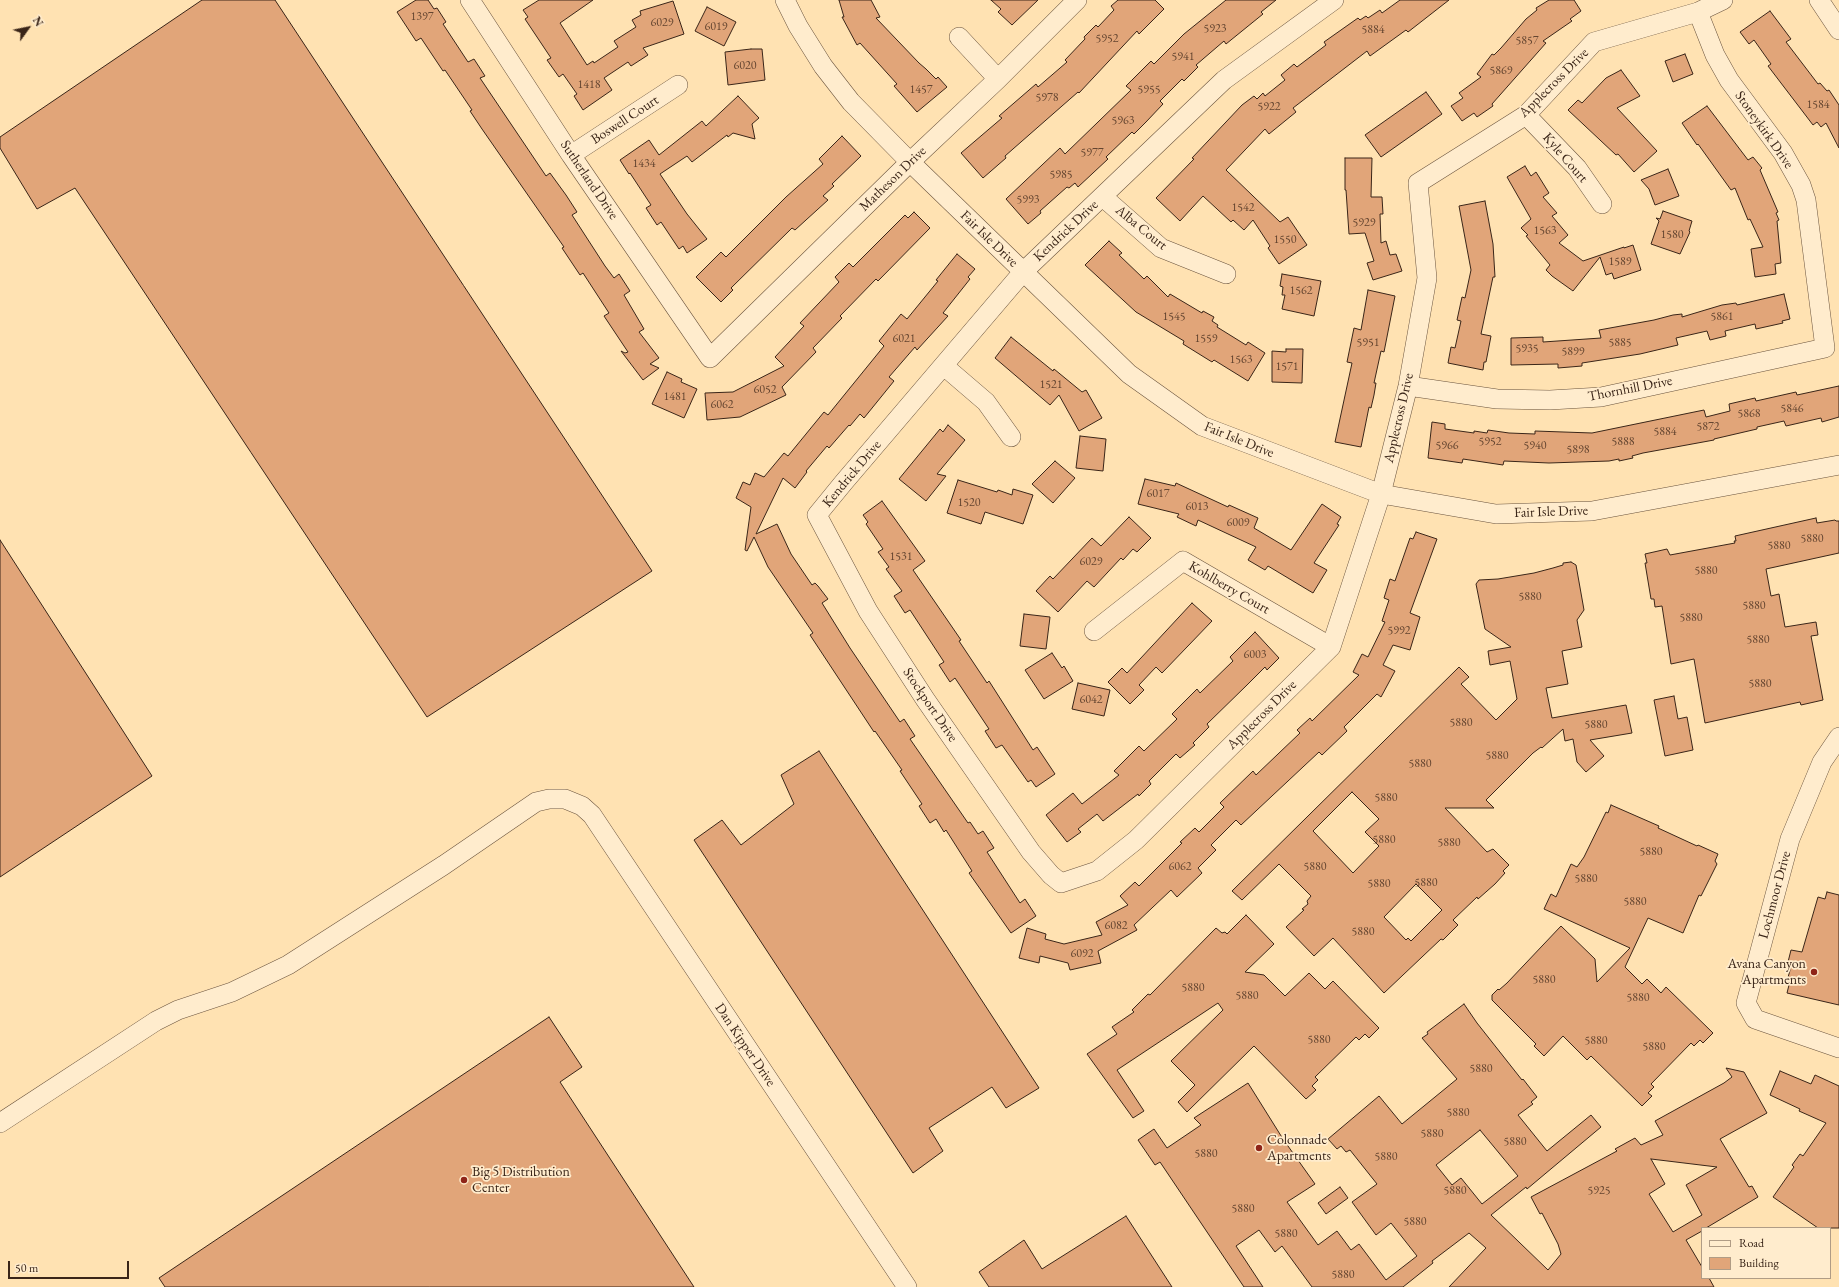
<!DOCTYPE html>
<html>
<head>
<meta charset="utf-8">
<style>
  body { margin:0 }
  #map { position:relative; width:1839px; height:1287px; overflow:hidden; background:#ffe2b2; font-family:"EB Garamond",serif }
  canvas { display:block }
  .legend { position:absolute; left:1701px; top:1227px; width:130px; height:52px; box-sizing:border-box; background:#ffeccd; border:1px solid #b09c85; margin:0; padding:5px 7px; list-style:none; font-size:12px; color:#3a2518 }
  .legend li { display:flex; align-items:center; gap:8px; height:20px }
  .legend b { width:20px; border:1px solid #b09c85 }
  .north { position:absolute; left:8px; top:8px; width:40px; height:40px; -webkit-text-stroke:3px #ffeccd; paint-order:stroke; rotate:57deg; font-size:11px; font-weight:700; line-height:16px; text-align:center; color:#3a2518 }
  .north::after { content:''; display:block; margin:auto; width:14px; height:18px; background:#3a2518; clip-path:polygon(50% 0,100% 100%,50% 72%,0 100%) }
  .scale { position:absolute; left:8px; top:1261px; width:121px; height:18px; box-sizing:border-box; border:2px solid #3a2518; border-top:0; padding-left:5px; font-size:12px; line-height:14px; white-space:nowrap; color:#3a2518; -webkit-text-stroke:3px #ffeccd; paint-order:stroke }
</style>
</head>
<body>
<div id="map">
<canvas width="1839" height="1287"></canvas>
<ul class="legend">
<li><b style="height:5px;background:#ffeccd"></b>Road</li>
<li><b style="height:11px;background:#e1a579"></b>Building</li>
</ul>
<div class="north">N</div>
<div class="scale">50 m</div>
</div>
<script>
const g = document.querySelector('canvas').getContext('2d');
g.lineJoin = 'round';
function paint(path, color) { g.fillStyle = color; g.fill(path, 'evenodd'); }
const shape = rows => new Path2D(rows.map(r => 'M' + r).join(''));
function stroke(path, color, width, dash) { g.strokeStyle = color; g.lineWidth = width; g.lineCap = dash ? 'butt' : 'round'; g.setLineDash(dash || []); g.stroke(path); }
function write(font, color, halo, rows, align = 'center') {
  g.font = font + ' "EB Garamond",serif'; g.lineWidth = 3.5; g.setLineDash([]); g.textBaseline = 'middle'; g.strokeStyle = halo; g.fillStyle = color; for (const [text, x, y, turn = 0] of rows) {
    g.save(); g.translate(x, y); g.rotate((+turn || 0) * Math.PI / 180); g.textAlign = isNaN(turn) ? turn : align; if (halo) g.strokeText(text, 0, 0); g.fillText(text, 0, 0); g.restore();
  }
}
const building = shape([
  [202,0,275,0,652,571,427,717,75,188,37,209,0,148,0,137,202,0],
  [416,0,428,0,434,9,437,8,446,22,443,24,468,62,474,59,485,76,480,78,546,176,550,173,566,195,577,212,572,215,605,266,614,278,619,274,630,291,624,295,644,329,639,332,659,358,650,364,659,368,643,380,621,351,625,353,628,352,604,316,609,313,583,273,580,275,562,248,564,247,482,129,470,111,472,110,445,70,443,71,421,38,416,41,397,12,416,0],
  [539,0,593,0,560,23,587,65,593,61,594,63,618,47,614,41,636,27,632,20,641,15,640,11,673,1,684,34,643,48,648,55,631,66,628,62,604,78,612,90,583,110,574,96,577,94,563,74,559,77,547,60,551,58,525,19,528,17,523,10,539,0],
  [839,0,871,0,880,17,876,18,919,63,926,69,936,79,938,77,947,87,917,112,894,86,897,84,860,43,857,45,842,17,844,17,839,0],
  [991,0,1038,0,1012,25,998,12,1001,9,991,0],
  [1118,0,1155,0,1164,9,1139,34,1137,31,1079,93,1078,92,1005,156,1006,158,983,178,961,153,1002,118,999,116,1036,84,1038,87,1067,62,1065,60,1085,39,1084,37,1096,25,1098,27,1114,10,1111,6,1118,0],
  [1226,0,1276,0,1261,12,1263,14,1226,44,1224,41,1196,65,1198,67,1184,81,1182,79,1160,101,1163,104,1146,122,1134,134,1132,132,1106,157,1108,159,1078,187,1075,183,1069,188,1067,187,1040,211,1041,213,1028,224,1006,199,1060,148,1065,154,1131,90,1126,86,1151,61,1154,64,1184,34,1226,0],
  [1400,0,1449,0,1408,32,1406,30,1370,56,1367,51,1293,108,1296,112,1269,134,1265,129,1226,170,1280,222,1288,217,1307,245,1279,264,1268,248,1270,246,1253,220,1244,230,1233,220,1231,222,1203,196,1180,221,1156,198,1194,159,1192,158,1242,105,1254,96,1257,99,1263,93,1265,96,1285,80,1281,75,1294,64,1297,67,1326,45,1324,42,1358,18,1360,20,1366,16,1368,18,1380,10,1382,13,1400,0],
  [1549,0,1574,0,1581,11,1570,19,1572,21,1543,41,1546,43,1492,104,1493,106,1477,117,1474,113,1462,121,1451,106,1463,98,1459,93,1481,77,1477,74,1492,54,1494,55,1501,48,1526,19,1537,10,1536,8,1549,0],
  [707,7,736,22,724,46,695,31,707,7],
  [1770,11,1791,39,1786,42,1818,84,1820,83,1827,91,1829,90,1839,105,1839,148,1826,123,1821,127,1817,122,1813,125,1768,66,1771,64,1754,40,1749,44,1740,32,1770,11],
  [751,49,762,49,765,80,728,85,725,52,751,49],
  [1685,54,1693,74,1673,82,1665,61,1685,54],
  [1621,70,1640,96,1617,108,1657,151,1634,172,1618,154,1616,155,1568,110,1578,100,1582,103,1606,78,1621,70],
  [1426,92,1442,114,1381,157,1365,135,1426,92],
  [738,96,759,118,752,124,755,139,733,133,728,137,727,135,692,162,687,156,660,174,687,214,707,239,687,253,683,246,679,249,661,222,657,225,646,208,651,205,630,173,629,174,620,160,649,140,659,155,702,121,706,126,738,96],
  [1707,106,1748,160,1753,157,1762,168,1760,170,1778,212,1776,213,1779,220,1777,221,1781,263,1775,264,1776,274,1755,277,1751,249,1763,247,1750,219,1748,220,1735,188,1731,190,1698,144,1697,145,1682,123,1707,106],
  [842,136,861,156,832,184,834,186,823,196,828,200,795,230,792,228,731,288,733,290,721,302,696,277,721,252,726,257,786,197,823,164,819,159,842,136],
  [1345,158,1372,158,1371,197,1382,197,1383,214,1380,214,1381,243,1386,241,1390,255,1396,254,1402,271,1373,280,1367,263,1374,261,1365,233,1349,234,1346,190,1345,190,1345,158],
  [1525,166,1531,176,1536,172,1549,193,1543,197,1557,213,1552,216,1568,235,1559,243,1583,261,1624,247,1624,248,1633,245,1641,270,1614,279,1612,273,1606,275,1600,257,1573,291,1552,276,1546,270,1550,265,1526,236,1528,235,1521,228,1531,219,1507,177,1525,166],
  [1668,169,1679,196,1655,205,1649,189,1641,180,1668,169],
  [1485,201,1493,244,1495,277,1493,277,1481,334,1491,336,1486,362,1484,362,1483,370,1448,363,1451,347,1455,348,1461,321,1457,320,1462,297,1465,298,1471,270,1459,206,1485,201],
  [1663,211,1692,221,1689,231,1690,232,1680,254,1651,244,1659,221,1656,218,1660,219,1663,211],
  [914,212,930,228,878,281,876,279,840,316,842,318,813,348,816,352,782,387,786,395,740,417,707,420,705,393,733,392,784,366,775,357,804,326,800,323,839,282,835,277,849,263,853,267,905,215,908,218,914,212],
  [1109,241,1122,253,1119,255,1144,279,1147,276,1168,297,1170,294,1202,313,1203,311,1214,317,1212,321,1218,325,1217,327,1246,345,1248,342,1265,353,1248,381,1214,360,1212,362,1183,344,1184,341,1136,312,1085,265,1109,241],
  [957,254,975,269,968,277,970,279,943,313,948,316,917,350,915,347,889,377,894,381,864,418,860,414,850,426,849,425,829,448,827,446,806,471,807,472,795,488,783,478,756,534,777,524,791,554,812,585,815,583,818,586,828,599,822,603,850,648,900,722,904,719,915,736,910,739,968,823,970,822,978,834,983,831,994,848,987,852,1020,903,1025,899,1036,916,1011,933,969,873,972,871,946,830,944,832,936,819,930,823,919,806,922,804,900,771,902,770,875,731,874,732,810,635,813,633,768,567,754,537,747,551,745,550,751,507,736,498,743,482,750,485,755,473,764,477,784,453,788,456,824,412,828,415,884,346,879,341,901,314,907,319,938,281,936,280,957,254],
  [1282,274,1321,281,1314,316,1282,309,1285,295,1282,295,1283,287,1280,286,1282,274],
  [1368,290,1395,296,1384,352,1381,351,1374,383,1376,383,1374,395,1371,408,1369,407,1361,447,1335,442,1352,363,1347,362,1354,328,1361,330,1368,290],
  [1784,294,1790,319,1782,321,1783,323,1756,329,1755,324,1725,331,1726,336,1710,340,1707,331,1676,338,1678,345,1640,354,1582,363,1582,366,1558,368,1558,364,1511,365,1511,338,1543,337,1543,342,1601,338,1599,330,1654,320,1673,315,1682,314,1682,317,1722,305,1736,303,1737,305,1784,294],
  [1011,337,1053,371,1054,369,1082,392,1086,390,1102,418,1079,431,1059,395,1050,405,995,358,1011,337],
  [1286,349,1303,349,1302,383,1272,382,1272,351,1286,352,1286,349],
  [667,372,682,379,681,382,697,389,684,418,652,404,667,372],
  [1839,386,1839,417,1822,422,1821,418,1786,426,1784,421,1757,427,1757,429,1714,439,1714,440,1643,453,1632,456,1633,458,1619,461,1619,459,1609,461,1549,463,1504,461,1503,465,1463,459,1462,463,1428,458,1432,422,1445,424,1445,429,1474,433,1474,431,1487,433,1488,430,1509,433,1535,434,1535,431,1592,433,1704,410,1706,417,1730,411,1729,404,1755,398,1756,401,1796,392,1797,395,1839,386],
  [948,425,965,440,937,474,946,476,926,501,899,479,940,429,943,432,948,425],
  [1080,436,1106,439,1103,471,1076,468,1080,436],
  [1055,461,1075,478,1053,503,1032,484,1055,461],
  [1145,479,1175,486,1176,483,1228,507,1229,505,1258,518,1254,528,1291,550,1322,504,1341,517,1337,524,1339,525,1314,563,1327,570,1313,593,1268,566,1265,570,1248,560,1256,547,1198,520,1196,526,1177,517,1179,514,1138,504,1145,479],
  [958,480,997,492,998,490,1012,495,1013,489,1033,495,1023,524,985,512,981,524,947,513,958,480],
  [882,501,925,561,913,570,961,640,959,641,987,683,989,681,1033,750,1037,747,1055,774,1036,787,1031,780,1028,782,1002,745,996,748,985,731,989,729,955,678,950,682,939,665,944,662,910,610,905,613,894,596,902,591,886,569,889,567,878,552,883,549,866,524,868,522,863,515,882,501],
  [1129,517,1151,538,1137,552,1133,549,1123,560,1121,558,1094,587,1087,581,1058,612,1036,591,1050,576,1053,579,1092,538,1101,546,1129,517],
  [1816,518,1817,523,1835,520,1836,521,1839,521,1839,553,1766,569,1771,596,1779,594,1785,627,1816,622,1818,635,1811,636,1823,700,1801,705,1800,702,1705,723,1694,659,1671,664,1662,606,1655,607,1654,599,1651,599,1645,563,1647,563,1645,554,1667,549,1670,555,1735,543,1734,541,1736,541,1735,536,1816,518],
  [1416,532,1437,539,1410,613,1420,617,1410,650,1393,645,1383,665,1395,671,1381,697,1377,694,1344,727,1347,731,1322,755,1319,752,1241,825,1236,820,1211,845,1216,850,1198,868,1202,873,1177,897,1171,890,1134,925,1137,930,1098,951,1101,963,1070,970,1068,963,1040,956,1039,963,1019,958,1027,928,1046,934,1045,939,1064,944,1102,935,1096,922,1128,905,1120,896,1135,882,1139,886,1182,843,1180,842,1195,828,1199,832,1224,807,1220,803,1253,771,1256,775,1300,733,1297,730,1310,718,1312,721,1359,675,1353,672,1362,654,1368,657,1385,622,1382,621,1389,600,1384,598,1390,579,1395,581,1410,538,1413,539,1416,532],
  [0,540,152,776,0,877,0,540],
  [1571,562,1576,565,1584,610,1577,620,1582,647,1562,651,1568,684,1546,688,1552,718,1626,705,1632,733,1590,740,1604,756,1586,772,1577,762,1573,739,1565,741,1563,729,1542,748,1541,747,1533,753,1486,800,1494,808,1445,808,1487,852,1493,849,1509,865,1503,871,1505,873,1495,884,1478,899,1477,897,1453,920,1458,925,1443,940,1441,939,1384,993,1333,938,1314,956,1286,927,1304,910,1302,909,1308,904,1307,901,1311,896,1279,864,1242,900,1232,891,1459,667,1469,677,1461,684,1496,720,1517,699,1510,661,1490,665,1488,651,1511,647,1485,629,1476,584,1479,580,1498,579,1534,573,1553,568,1563,565,1563,563,1571,562],
  [1352,792,1379,819,1365,832,1379,846,1353,873,1313,831,1352,792],
  [1416,884,1442,910,1411,941,1408,938,1406,940,1384,917,1416,884],
  [1192,603,1212,621,1162,673,1156,667,1139,685,1144,690,1130,704,1108,682,1122,668,1127,673,1192,603],
  [1024,614,1050,617,1046,649,1020,646,1024,614],
  [1255,632,1279,658,1267,670,1265,667,1247,685,1207,724,1209,727,1193,743,1195,745,1180,758,1176,754,1149,781,1151,784,1139,796,1138,794,1103,821,1097,814,1078,829,1081,832,1067,842,1046,815,1073,793,1082,804,1119,775,1114,771,1139,746,1144,751,1177,719,1172,714,1197,689,1200,693,1233,661,1230,657,1255,632],
  [1052,653,1062,668,1064,666,1073,681,1044,699,1025,670,1052,653],
  [1078,683,1110,690,1104,716,1072,709,1078,683],
  [1674,696,1678,719,1687,717,1693,750,1665,756,1654,700,1674,696],
  [819,751,1039,1088,1006,1108,992,1087,929,1128,943,1151,913,1173,694,840,722,820,741,845,794,804,781,775,819,751],
  [1611,805,1659,826,1658,828,1697,846,1698,845,1718,854,1715,861,1717,864,1701,896,1699,895,1683,933,1648,918,1625,967,1642,984,1647,979,1661,993,1666,987,1713,1033,1703,1043,1700,1040,1694,1046,1691,1043,1651,1084,1654,1087,1648,1093,1652,1096,1642,1106,1591,1056,1587,1060,1563,1036,1544,1056,1534,1046,1536,1044,1492,1000,1492,995,1498,989,1499,990,1507,983,1561,926,1595,959,1597,982,1630,948,1544,909,1551,894,1556,897,1571,864,1577,867,1584,857,1606,812,1608,813,1611,805],
  [1827,892,1839,895,1839,1005,1787,993,1790,981,1787,981,1792,963,1788,962,1791,950,1802,952,1818,897,1825,899,1827,892],
  [1246,915,1274,944,1245,972,1264,975,1285,996,1309,973,1325,989,1333,981,1379,1028,1369,1038,1365,1034,1359,1040,1356,1037,1315,1077,1318,1080,1312,1086,1316,1090,1306,1099,1254,1046,1187,1112,1178,1102,1195,1085,1171,1061,1223,1010,1218,1003,1117,1070,1144,1111,1133,1118,1087,1054,1117,1034,1112,1027,1134,1012,1132,1010,1148,994,1150,995,1216,928,1222,933,1225,932,1227,934,1246,915],
  [1464,1004,1477,1023,1522,1080,1523,1079,1537,1097,1531,1102,1533,1104,1518,1115,1547,1151,1591,1115,1601,1127,1527,1189,1526,1187,1491,1215,1548,1270,1561,1254,1558,1244,1542,1213,1540,1214,1531,1197,1617,1151,1615,1149,1635,1138,1641,1145,1663,1135,1655,1121,1724,1083,1732,1077,1726,1068,1744,1072,1767,1113,1720,1139,1749,1187,1752,1186,1758,1197,1706,1228,1702,1228,1702,1231,1686,1240,1702,1267,1702,1278,1709,1278,1714,1287,1449,1287,1486,1248,1469,1233,1432,1261,1433,1263,1403,1287,1312,1287,1282,1246,1275,1252,1259,1230,1236,1246,1263,1287,1244,1287,1160,1162,1155,1165,1138,1140,1154,1129,1167,1148,1201,1125,1194,1118,1248,1083,1283,1139,1315,1184,1287,1202,1318,1245,1337,1231,1351,1250,1359,1244,1386,1280,1417,1256,1391,1223,1376,1235,1352,1202,1377,1184,1350,1150,1346,1152,1341,1146,1337,1149,1328,1139,1379,1096,1402,1124,1457,1079,1422,1038,1428,1034,1427,1032,1464,1004],
  [1480,1130,1518,1176,1482,1204,1461,1178,1452,1185,1436,1165,1480,1130],
  [1651,1159,1717,1167,1686,1185,1702,1215,1673,1232,1649,1194,1665,1184,1651,1159],
  [549,1017,582,1067,560,1082,694,1287,165,1287,159,1278,549,1017],
  [1780,1071,1811,1084,1815,1075,1839,1086,1839,1228,1818,1228,1773,1197,1794,1167,1792,1165,1800,1154,1803,1156,1826,1123,1799,1111,1800,1109,1770,1095,1780,1071],
  [1340,1187,1348,1198,1326,1214,1318,1203,1340,1187],
  [1126,1216,1172,1287,989,1287,979,1272,1024,1240,1042,1269,1126,1216]
]);
paint(building, '#e1a579');
stroke(building, '#3a2518', 1);
const minor = shape([
  [470,0,571,155,710,358,910,162,998,79,1077,0],
  [785,0,798,26,823,66,851,102,910,162,1129,374,1202,426,1381,494,1496,514,1592,511,1839,465],
  [1334,0,1224,80,1023,272,844,482,817,515,868,611,925,699,1031,852,1051,875,1061,883,1097,871,1136,840,1331,647,1381,494,1408,386,1427,278,1418,183,1526,115,1594,42,1698,12,1723,0],
  [1819,0,1839,30],
  [959,37,998,79],
  [1526,115,1577,168,1602,204],
  [571,155,678,85],
  [1103,197,1161,248,1226,274],
  [944,366,986,402,1011,437],
  [1408,386,1497,399,1550,400,1601,397,1825,348,1806,200,1801,185,1783,153,1729,80,1715,55,1698,12],
  [1094,631,1183,561,1331,647],
  [1839,737,1822,762,1790,839,1746,1003,1755,1019,1839,1048],
  [0,1123,156,1021,178,1010,232,992,288,965,444,865,536,802,549,799,565,799,582,806,592,815,907,1287]
]);
stroke(minor, '#6b543e', 20);
stroke(minor, '#ffeccd', 19);
for (const [x, y, r, color] of [
  [1814,972,4,"#8f2418"],
  [1259,1148,4,"#8f2418"],
  [464,1180,4,"#8f2418"]
]) { const dot = new Path2D(); dot.arc(x, y, r, 0, 2 * Math.PI); g.fillStyle = color; g.fill(dot); stroke(dot, '#ffeccd', 1.5); }
write('12px', '#644530', null, [
  ["1397",422,17],
  ["6029",662,23],
  ["6019",716,27],
  ["5923",1215,29],
  ["5884",1373,30],
  ["5952",1107,39],
  ["5857",1527,41],
  ["5941",1183,57],
  ["6020",745,66],
  ["5869",1501,71],
  ["1418",589,85],
  ["1457",921,90],
  ["5955",1149,90],
  ["5978",1047,98],
  ["1584",1818,105],
  ["5922",1269,107],
  ["5963",1123,121],
  ["5977",1092,153],
  ["1434",644,164],
  ["5985",1061,175],
  ["5993",1028,200],
  ["1542",1243,208],
  ["5929",1364,223],
  ["1563",1545,231],
  ["1580",1672,235],
  ["1550",1285,240],
  ["1589",1620,262],
  ["1562",1301,291],
  ["1545",1174,317],
  ["5861",1722,317],
  ["6021",904,339],
  ["1559",1206,339],
  ["5951",1368,343],
  ["5885",1620,343],
  ["5935",1527,349],
  ["5899",1573,352],
  ["1563",1241,360],
  ["1571",1287,367],
  ["1521",1051,385],
  ["6052",765,390],
  ["1481",675,397],
  ["6062",722,405],
  ["5846",1792,409],
  ["5868",1749,414],
  ["5872",1708,427],
  ["5884",1665,432],
  ["5952",1490,442],
  ["5888",1623,442],
  ["5966",1447,446],
  ["5940",1535,446],
  ["5898",1578,450],
  ["6017",1158,494],
  ["1520",969,503],
  ["6013",1197,507],
  ["6009",1238,523],
  ["5880",1812,539],
  ["5880",1779,546],
  ["1531",901,557],
  ["6029",1091,562],
  ["5880",1706,571],
  ["5880",1530,597],
  ["5880",1754,606],
  ["5880",1691,618],
  ["5992",1399,631],
  ["5880",1758,640],
  ["6003",1255,655],
  ["5880",1760,684],
  ["6042",1091,700],
  ["5880",1461,723],
  ["5880",1596,725],
  ["5880",1497,756],
  ["5880",1420,764],
  ["5880",1386,798],
  ["5880",1384,840],
  ["5880",1449,843],
  ["5880",1651,852],
  ["6062",1180,867],
  ["5880",1315,867],
  ["5880",1586,879],
  ["5880",1426,883],
  ["5880",1379,884],
  ["5880",1635,902],
  ["6082",1116,926],
  ["5880",1363,932],
  ["6092",1082,954],
  ["5880",1544,980],
  ["5880",1193,988],
  ["5880",1247,996],
  ["5880",1638,998],
  ["5880",1319,1040],
  ["5880",1596,1041],
  ["5880",1654,1047],
  ["5880",1481,1069],
  ["5880",1458,1113],
  ["5880",1432,1134],
  ["5880",1515,1142],
  ["5880",1206,1154],
  ["5880",1386,1157],
  ["5880",1455,1191],
  ["5925",1599,1191],
  ["5880",1243,1209],
  ["5880",1415,1222],
  ["5880",1286,1234],
  ["5880",1343,1275]
]);
write('14px', '#3a2518', '#ffeccd', [
  ["Applecross Drive",1554,83,-45],
  ["Boswell Court",625,120,-33],
  ["Stoneykirk Drive",1764,130,55],
  ["Kyle Court",1565,158,49],
  ["Matheson Drive",893,179,-44],
  ["Sutherland Drive",589,180,56],
  ["Alba Court",1141,228,39],
  ["Kendrick Drive",1066,231,-43],
  ["Fair Isle Drive",989,239,44],
  ["Thornhill Drive",1630,389,-11],
  ["Applecross Drive",1399,418,-77],
  ["Fair Isle Drive",1239,440,22],
  ["Kendrick Drive",852,474,-50],
  ["Fair Isle Drive",1551,512,-2],
  ["Kohlberry Court",1229,588,30],
  ["Stockport Drive",930,705,56],
  ["Applecross Drive",1262,715,-45],
  ["Lochmoor Drive",1775,895,-75],
  ["Dan Kipper Drive",745,1045,56]
]);
write('14px', '#3a2518', '#ffeccd', [
  ["Avana Canyon",1806,964,"right"],
  ["Apartments",1806,980,"right"],
  ["Colonnade",1267,1140],
  ["Apartments",1267,1156],
  ["Big 5 Distribution",472,1172],
  ["Center",472,1188]
], 'left');
</script>
</body>
</html>
